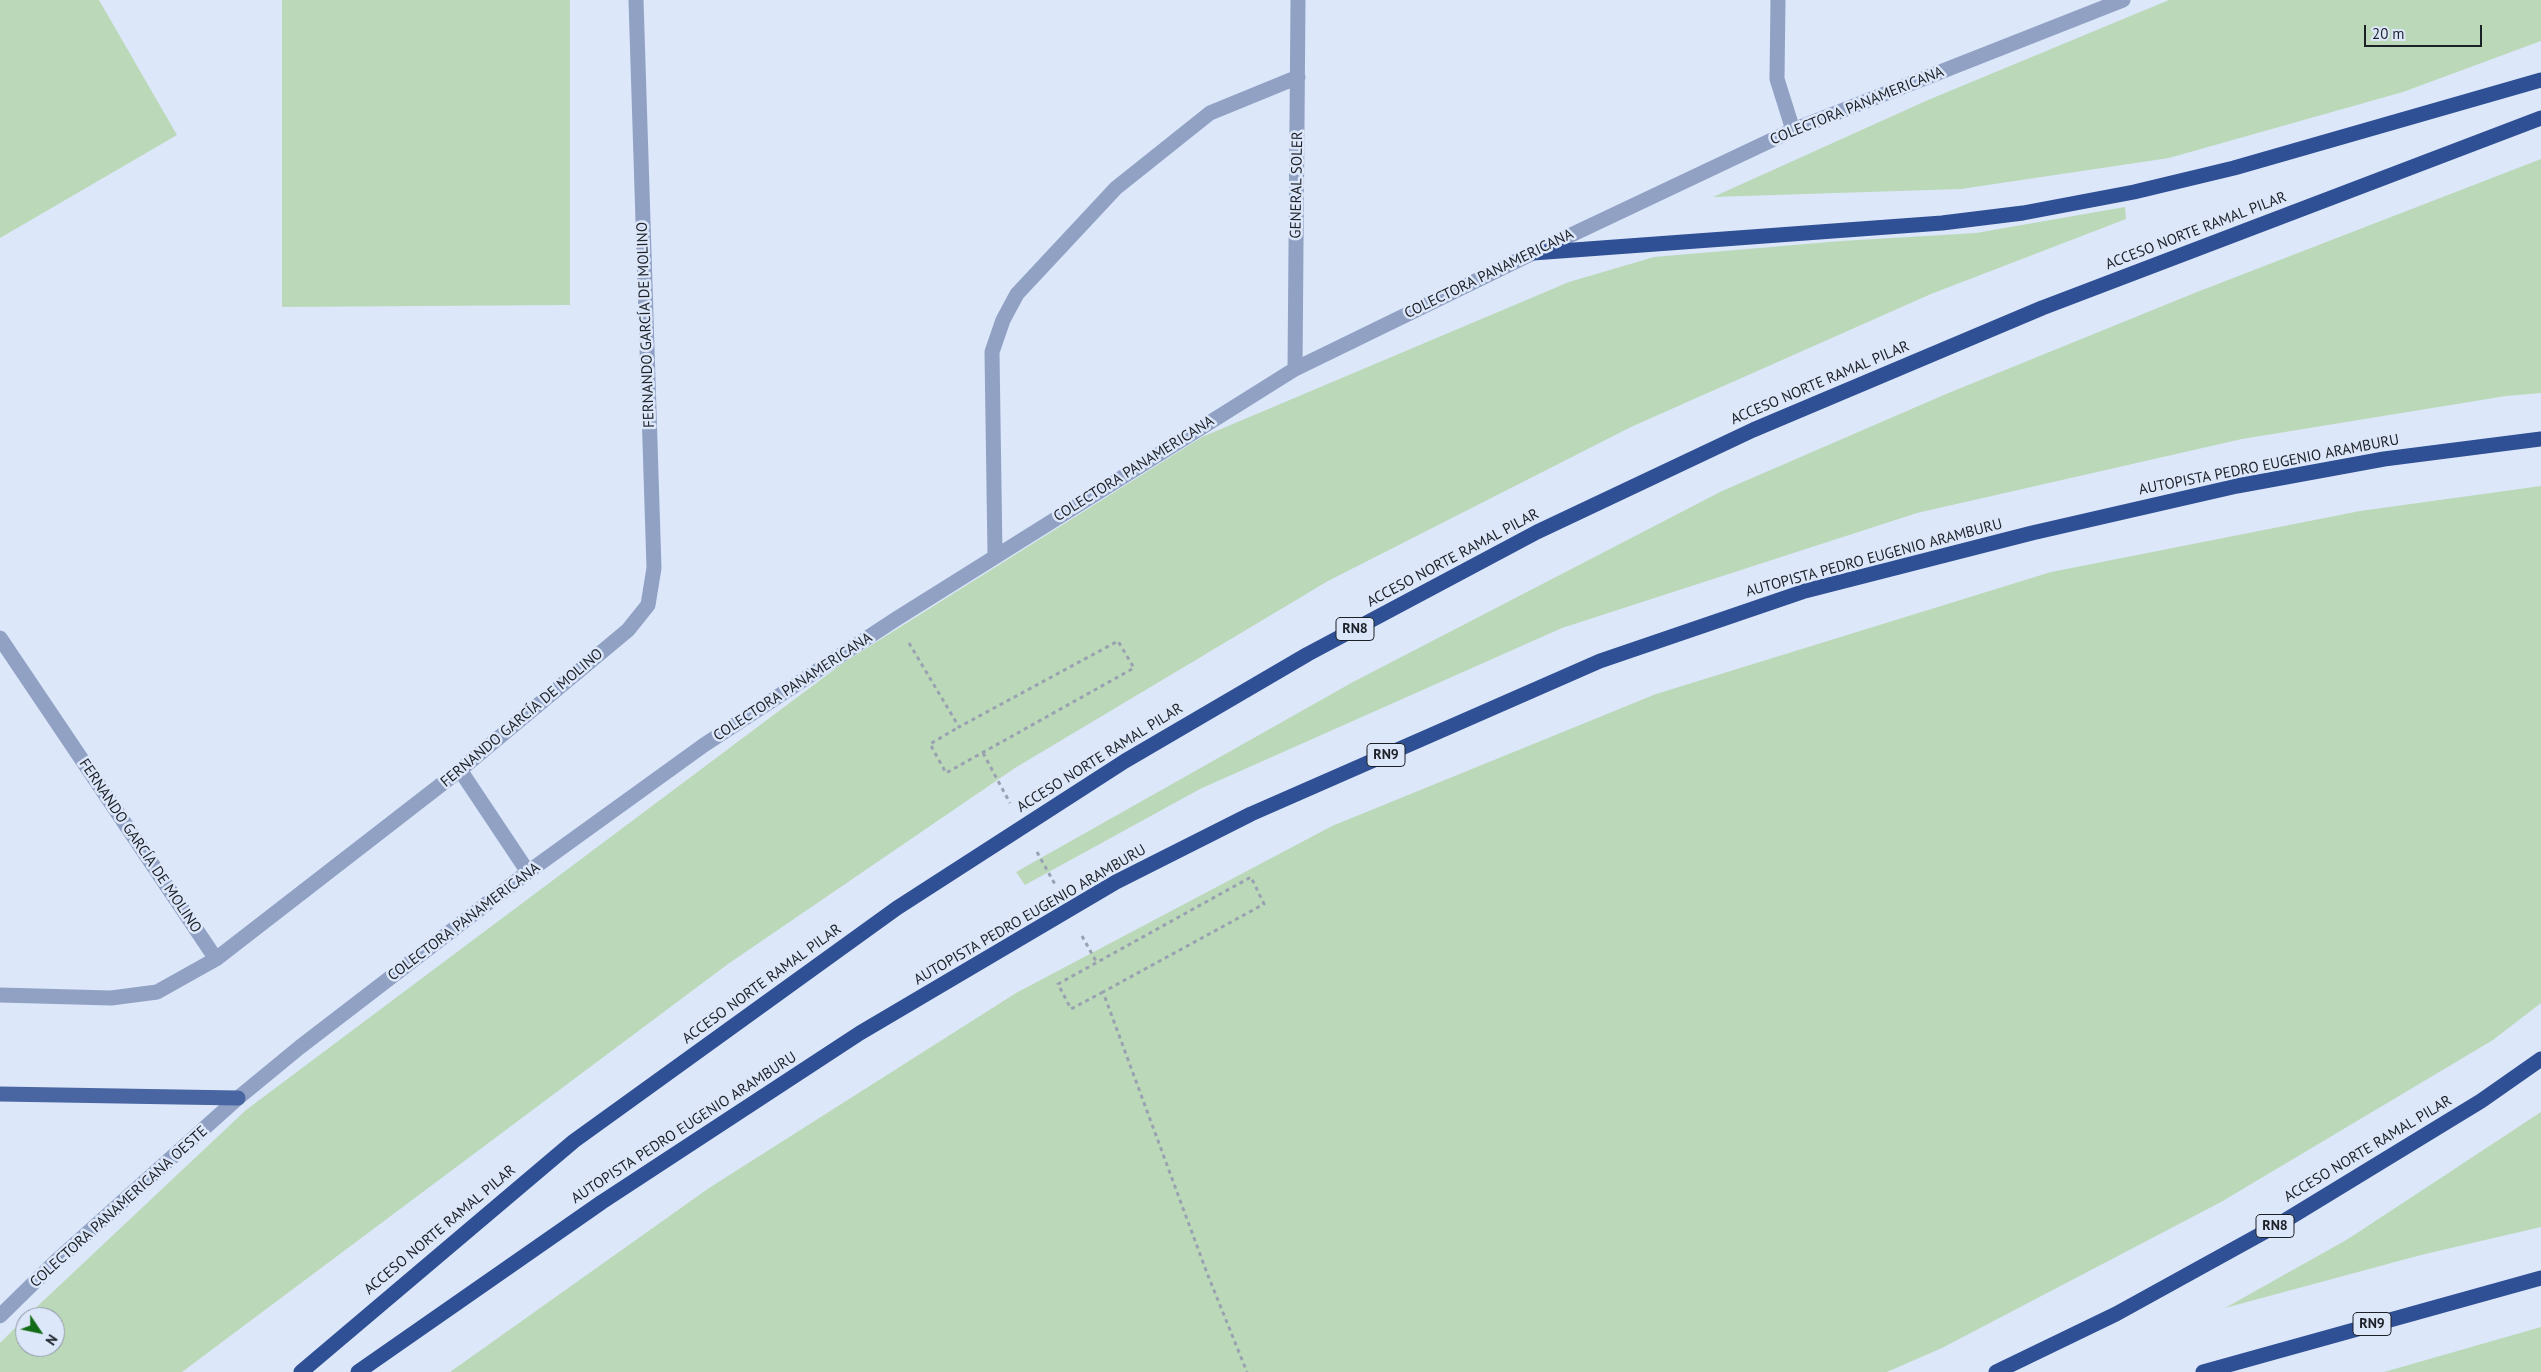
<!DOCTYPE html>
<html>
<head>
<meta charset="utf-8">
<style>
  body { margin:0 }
  #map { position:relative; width:2541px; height:1372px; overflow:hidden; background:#dde7fa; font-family:"PT Sans",sans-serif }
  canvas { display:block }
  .north { position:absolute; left:15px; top:1307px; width:50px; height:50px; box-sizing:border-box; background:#dde7fa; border:1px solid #9097a6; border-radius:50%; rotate:124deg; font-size:14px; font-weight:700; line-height:20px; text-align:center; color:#1c2027 }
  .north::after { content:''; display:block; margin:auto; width:18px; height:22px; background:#126c17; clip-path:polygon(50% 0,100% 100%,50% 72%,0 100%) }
  .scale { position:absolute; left:2364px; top:25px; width:118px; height:22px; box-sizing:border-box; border:2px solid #1c2027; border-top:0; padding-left:6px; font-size:15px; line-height:18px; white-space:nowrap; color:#1c2027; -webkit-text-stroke:4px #dde7fa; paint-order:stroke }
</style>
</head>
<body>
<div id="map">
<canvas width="2541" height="1372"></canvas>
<div class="north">N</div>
<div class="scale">20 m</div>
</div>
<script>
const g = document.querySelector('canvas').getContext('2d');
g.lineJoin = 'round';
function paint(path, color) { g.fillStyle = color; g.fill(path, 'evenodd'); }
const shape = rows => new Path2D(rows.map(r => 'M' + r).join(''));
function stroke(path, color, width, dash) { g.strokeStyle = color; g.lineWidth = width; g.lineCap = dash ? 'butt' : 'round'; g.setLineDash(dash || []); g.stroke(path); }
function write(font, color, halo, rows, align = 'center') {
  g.font = font + ' "PT Sans",sans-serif'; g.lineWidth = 5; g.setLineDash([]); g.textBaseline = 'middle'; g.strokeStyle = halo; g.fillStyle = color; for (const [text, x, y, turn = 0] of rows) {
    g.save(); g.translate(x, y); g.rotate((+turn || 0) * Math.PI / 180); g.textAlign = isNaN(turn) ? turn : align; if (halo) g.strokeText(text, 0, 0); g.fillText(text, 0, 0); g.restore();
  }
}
paint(shape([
  [0,0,99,0,177,135,0,238],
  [282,0,570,0,570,305,282,307],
  [2169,0,2541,0,2541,41,2403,92,2169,158,1961,189,1713,197,1928,100],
  [2541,159,2541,393,2506,396,2242,439,1917,513,1562,628,1200,789,1025,885,1016,872,1353,682,1722,491,1946,394,2197,292],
  [2125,207,2126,219,1931,294,1631,427,1328,581,1015,768,728,964,182,1372,0,1372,0,1343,25,1318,25,1347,55,1347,55,1317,26,1317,246,1110,843,663,1202,437,1569,282,1654,257,1841,241,1976,233],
  [2541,486,2541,1003,2493,1040,2221,1202,1942,1348,1887,1372,450,1372,709,1188,1016,993,1332,826,1656,694,2051,572,2360,511],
  [2541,1112,2541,1227,2421,1255,2225,1308,2348,1239],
  [2541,1327,2541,1372,2384,1372]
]), '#bbd9b9');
stroke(shape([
  [909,643,959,727,1118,641,1134,668,946,773,930,744,959,727],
  [983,753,1010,803],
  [1037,852,1056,886],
  [1082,936,1097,963],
  [1103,992,1071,1009,1058,984,1251,877,1264,904,1103,992,1207,1273,1247,1372]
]), '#9aa2b1', 3, [4, 4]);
stroke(shape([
  [1778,0,1777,79,1793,130],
  [1295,369,1298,0],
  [995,555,992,352,1003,320,1017,294,1116,188,1210,113,1298,77],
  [0,638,216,959,460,770,628,630,648,605,654,568,636,0],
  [460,770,528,872],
  [0,995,111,998,157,992,216,959],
  [0,1316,55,1262,238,1098,300,1047,528,872,704,745,896,619,1295,369,1533,253,1793,130,2123,0]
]), '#90a1c4', 15);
stroke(shape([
  [0,1094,238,1098]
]), '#4966a3', 15);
stroke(shape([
  [1533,253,1942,223,2023,213,2134,192,2234,168,2541,80],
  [301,1372,574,1141,897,908,1125,761,1308,654,1537,532,1753,430,2042,308,2541,118],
  [358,1372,602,1202,860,1033,1116,882,1251,814,1600,661,1805,591,2032,533,2237,486,2384,459,2541,439],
  [1996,1372,2116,1314,2281,1223,2481,1101,2541,1059],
  [2203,1372,2541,1278]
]), '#305096', 15);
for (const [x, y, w] of [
  [1355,629,38],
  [1386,755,38],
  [2275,1226,38],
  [2372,1324,38]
]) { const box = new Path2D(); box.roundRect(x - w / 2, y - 11.5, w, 23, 4); g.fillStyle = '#dde7fa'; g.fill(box); stroke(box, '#1c2027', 1); }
write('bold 14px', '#1c2027', null, [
  ["RN8",1355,629],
  ["RN9",1386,755],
  ["RN8",2275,1226],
  ["RN9",2372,1324]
]);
write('15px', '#1c2027', '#dde7fa', [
  ["COLECTORA PANAMERICANA",1857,106,-22],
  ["GENERAL SOLER",1297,185,-89],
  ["ACCESO NORTE RAMAL PILAR",2196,231,-21],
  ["COLECTORA PANAMERICANA",1489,274,-26],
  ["FERNANDO GARCÍA DE MOLINO",646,325,-92],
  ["ACCESO NORTE RAMAL PILAR",1820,383,-23],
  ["AUTOPISTA PEDRO EUGENIO ARAMBURU",2269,465,-11],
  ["COLECTORA PANAMERICANA",1134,469,-32],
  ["ACCESO NORTE RAMAL PILAR",1453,558,-28],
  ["AUTOPISTA PEDRO EUGENIO ARAMBURU",1874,558,-15],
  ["COLECTORA PANAMERICANA",793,687,-33],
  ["FERNANDO GARCÍA DE MOLINO",522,718,-40],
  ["ACCESO NORTE RAMAL PILAR",1100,758,-32],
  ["FERNANDO GARCÍA DE MOLINO",140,846,56],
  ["AUTOPISTA PEDRO EUGENIO ARAMBURU",1030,915,-30],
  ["COLECTORA PANAMERICANA",464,922,-37],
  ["ACCESO NORTE RAMAL PILAR",762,984,-36],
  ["AUTOPISTA PEDRO EUGENIO ARAMBURU",684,1128,-33],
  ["ACCESO NORTE RAMAL PILAR",2368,1149,-31],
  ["COLECTORA PANAMERICANA OESTE",119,1207,-42],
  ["ACCESO NORTE RAMAL PILAR",440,1230,-40]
]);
</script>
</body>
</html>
